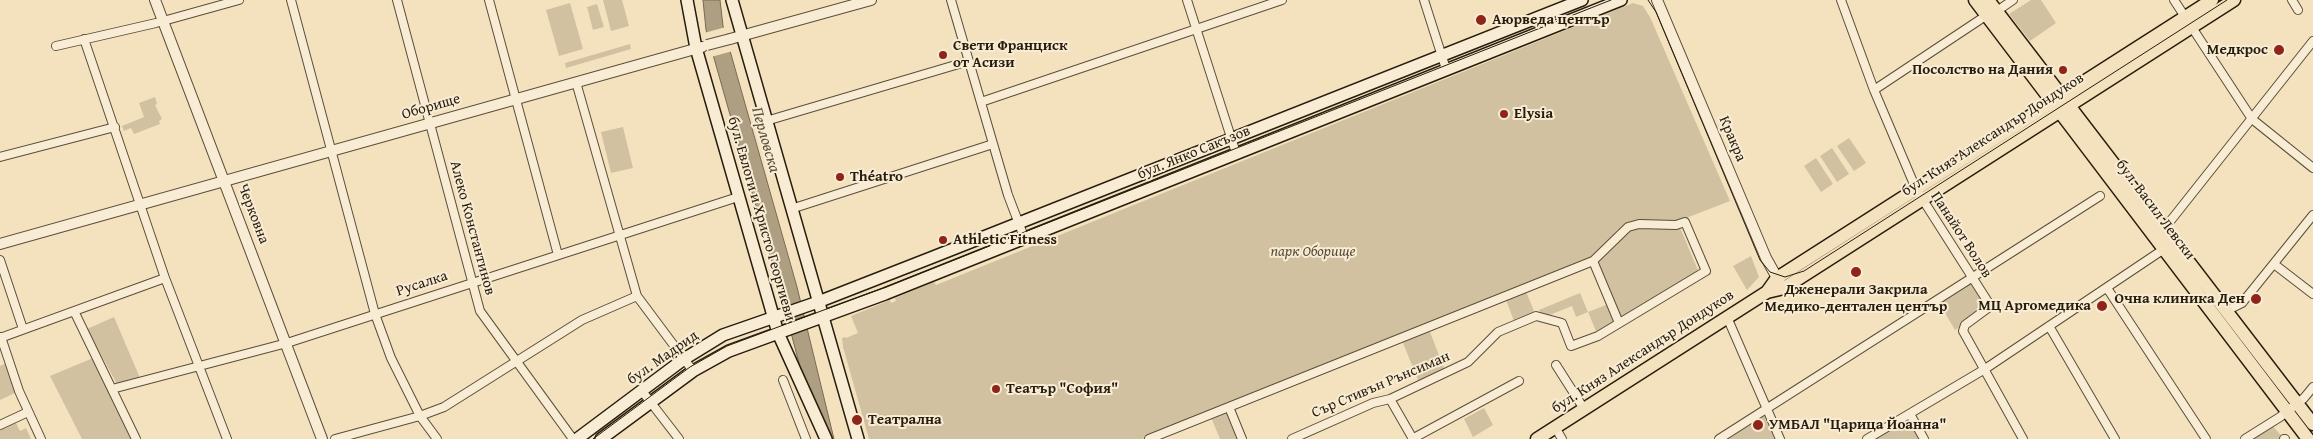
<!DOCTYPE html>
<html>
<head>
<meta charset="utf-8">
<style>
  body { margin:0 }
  canvas { display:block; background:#f4e2bf }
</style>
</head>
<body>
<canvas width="2313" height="439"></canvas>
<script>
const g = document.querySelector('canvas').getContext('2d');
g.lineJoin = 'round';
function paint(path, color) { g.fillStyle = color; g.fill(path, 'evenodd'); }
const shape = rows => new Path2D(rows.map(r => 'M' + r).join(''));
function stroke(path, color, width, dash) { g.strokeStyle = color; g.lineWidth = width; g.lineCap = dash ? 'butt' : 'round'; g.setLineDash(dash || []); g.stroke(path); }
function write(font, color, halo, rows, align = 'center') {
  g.font = font + ' "Gentium Book Plus",serif'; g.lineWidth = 4; g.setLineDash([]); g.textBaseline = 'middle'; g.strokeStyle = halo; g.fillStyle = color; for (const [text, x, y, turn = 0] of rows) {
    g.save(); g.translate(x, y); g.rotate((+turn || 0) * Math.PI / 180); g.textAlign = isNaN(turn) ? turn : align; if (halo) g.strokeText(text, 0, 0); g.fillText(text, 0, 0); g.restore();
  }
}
paint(shape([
  [603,0,622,0,629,26,611,31],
  [2031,0,2041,0,2056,23,2030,41,2009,14],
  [570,3,583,49,559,56,546,10],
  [1633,3,1643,6,1650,17,1730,201,1676,222,1640,220,1631,222,1617,231,1594,257,1142,439,869,439,843,347,842,338,845,337,846,338,858,333,851,316,890,300,891,303,896,301,895,298,934,282,936,285],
  [597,4,604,27,593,30,587,7],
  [630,44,631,49,566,68,565,63],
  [155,97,157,104,155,105,162,119,159,121,160,124,134,134,131,128,124,131,122,126,144,117,139,103],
  [623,127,633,168,611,173,601,132],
  [1849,138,1866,163,1854,171,1837,146],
  [1832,148,1849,174,1837,182,1820,156],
  [1816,158,1833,184,1821,192,1804,166],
  [1676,225,1681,230,1700,275,1598,336,1588,312,1576,317,1572,306,1542,318,1539,310,1580,293,1588,312,1611,303,1593,261,1628,227],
  [1751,256,1759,277,1747,290,1733,266],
  [1972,278,1988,308,1955,330,1938,301],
  [1525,289,1536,316,1515,324,1505,297],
  [114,317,140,378,117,384,87,329],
  [1428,327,1446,373,1420,385,1401,338],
  [93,358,131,439,82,439,50,376],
  [9,362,19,391,0,400,0,366],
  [1229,407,1242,439,1220,439,1210,415],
  [1484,408,1493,425,1473,437,1464,419],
  [1767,410,1780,439,1719,439],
  [1910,414,1924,439,1867,439],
  [16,423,20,431,26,428,31,439,0,439,0,430],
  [2271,424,2284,439,2245,439]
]), '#d1c1a1');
const water = shape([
  [703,0,720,0,723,26,797,287,834,439,819,439,780,291,706,30,703,0]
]);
paint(water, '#af9f82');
stroke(water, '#796b53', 1);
paint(shape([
  [726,27,733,51,711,57,704,33]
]), '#f4e2bf');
const minor = shape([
  [291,0,375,314,391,358,420,416,437,439],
  [397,0,480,311,573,439],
  [489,0,558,255],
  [951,0,1008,195,1024,237],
  [1187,0,1236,153],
  [1424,0,1446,69],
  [1841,0,1874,90,1916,189,1988,302,1988,308,1965,325,1963,331,2023,439],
  [2174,0,2252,119,2313,168],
  [2292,0,2298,10],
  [1997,11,2013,0],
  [84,39,165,278,227,439],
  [56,46,156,23,239,0],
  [576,82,637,296,693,371],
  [1874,90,1987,15],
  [981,102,1282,0],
  [766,121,969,61],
  [0,157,115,127],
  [791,209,993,144],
  [2164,229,2313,41],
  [0,260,23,329],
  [1593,261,1619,323],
  [2274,264,2313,294],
  [2107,288,2206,439],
  [74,311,136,439],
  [2226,311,2242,303,2313,215],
  [1727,317,1780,439],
  [2049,326,2115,439],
  [1,337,19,391,41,439],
  [0,338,165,278],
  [1556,365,1584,409],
  [783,380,806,439],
  [112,389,287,343,738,197],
  [642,391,679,439],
  [1390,399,1413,439],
  [1229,407,1242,439],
  [1910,414,1924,439],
  [0,425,28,412],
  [1555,427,1562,439],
  [335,439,420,416,444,407,582,320,637,296],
  [1149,439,1593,261,1628,227,1639,224,1676,225,1685,222,1706,271,1598,336,1571,346,1562,323,1536,316,1498,332,1468,362,1390,399,1373,403,1292,439],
  [1412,439,1519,381],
  [1719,439,2100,196],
  [1867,439,1985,369,2164,249],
  [2245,439,2280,417,2304,398,2313,387],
  [2284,439,2285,439]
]);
const tertiary = shape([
  [155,0,322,439],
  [1657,0,1766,258,1780,283],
  [730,39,871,0],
  [0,244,702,47]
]);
const secondary = shape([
  [687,0,696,48,778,333,826,439],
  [732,0,858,439],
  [577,439,684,359,723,335,818,302,933,257,1582,0],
  [601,439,693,371,729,351,885,294,1621,0]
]);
const primary = shape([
  [1975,0,2308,439],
  [1988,0,2313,424],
  [1767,292,1777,278,2212,0],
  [1537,439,1767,292,1784,288,2234,0]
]);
stroke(minor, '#5b4e39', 10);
stroke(tertiary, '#5b4e39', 12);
stroke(secondary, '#281d0c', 14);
stroke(primary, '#281d0c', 15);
stroke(minor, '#f8ecd5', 8);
stroke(tertiary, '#f8ecd5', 10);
stroke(secondary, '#f8ecd5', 11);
stroke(primary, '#f4e2bf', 12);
stroke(shape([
  [1648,0,1656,12,1760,260,1770,272,1785,277,1804,271,2227,0],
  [593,439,690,367,727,346,883,288,1611,0]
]), '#281d0c', 1);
const tertiaryBridge = shape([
  [707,45,730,39]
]);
stroke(tertiaryBridge, '#5b4e39', 12, []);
stroke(tertiaryBridge, '#f8ecd5', 10);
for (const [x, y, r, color] of [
  [1481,20,6,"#8f2418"],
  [2279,50,6,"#8f2418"],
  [943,55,5,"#8f2418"],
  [2063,70,5,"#8f2418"],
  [1504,114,5,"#8f2418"],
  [840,177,5,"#8f2418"],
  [943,240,5,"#8f2418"],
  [1856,272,6,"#8f2418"],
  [2256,299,6,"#8f2418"],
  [2102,306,6,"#8f2418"],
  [996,389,5,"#8f2418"],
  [857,420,6,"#8f2418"],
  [1758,425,6,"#8f2418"]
]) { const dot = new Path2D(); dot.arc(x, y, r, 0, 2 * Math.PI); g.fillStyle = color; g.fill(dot); stroke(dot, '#f8ecd5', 2); }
write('bold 15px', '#281d0c', '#f8ecd5', [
  ["Аюрведа център",1492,20],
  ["Свети Франциск",953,46],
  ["от Асизи",953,63],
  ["Медкрос",2268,50,"right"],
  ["Посолство на Дания",2053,70,"right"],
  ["Elysia",1514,114],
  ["Théatro",850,177],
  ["Athletic Fitness",953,240],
  ["Дженерали Закрила",1856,290,"center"],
  ["Медико-дентален център",1856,307,"center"],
  ["Очна клиника Ден",2245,299,"right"],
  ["МЦ Аргомедика",2091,306,"right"],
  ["Театър \"София\"",1006,389],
  ["Театрална",868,420],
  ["УМБАЛ \"Царица Йоанна\"",1769,425]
], 'left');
write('15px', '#281d0c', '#f8ecd5', [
  ["Оборище",431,107,-16],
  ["бул. Княз Александър Дондуков",1993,135,-33],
  ["Кракра",1732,139,67],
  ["бул. Янко Сакъзов",1194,153,-22],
  ["бул. Васил Левски",2155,210,53],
  ["Черковна",253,214,69],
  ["бул. Евлоги и Христо Георгиеви",761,219,74],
  ["Алеко Константинов",472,228,75],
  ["Панайот Волов",1961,235,57],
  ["Русалка",422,284,-18],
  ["бул. Княз Александър Дондуков",1643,352,-33],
  ["бул. Мадрид",663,358,-35],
  ["Сър Стивън Рънсиман",1381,385,-23]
]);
write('italic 15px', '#5b4e39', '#f8ecd5', [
  ["парк Оборище",1313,252]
]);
write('italic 16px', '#5e513b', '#f8ecd5', [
  ["Перловска",765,140,74]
]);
</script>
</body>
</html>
